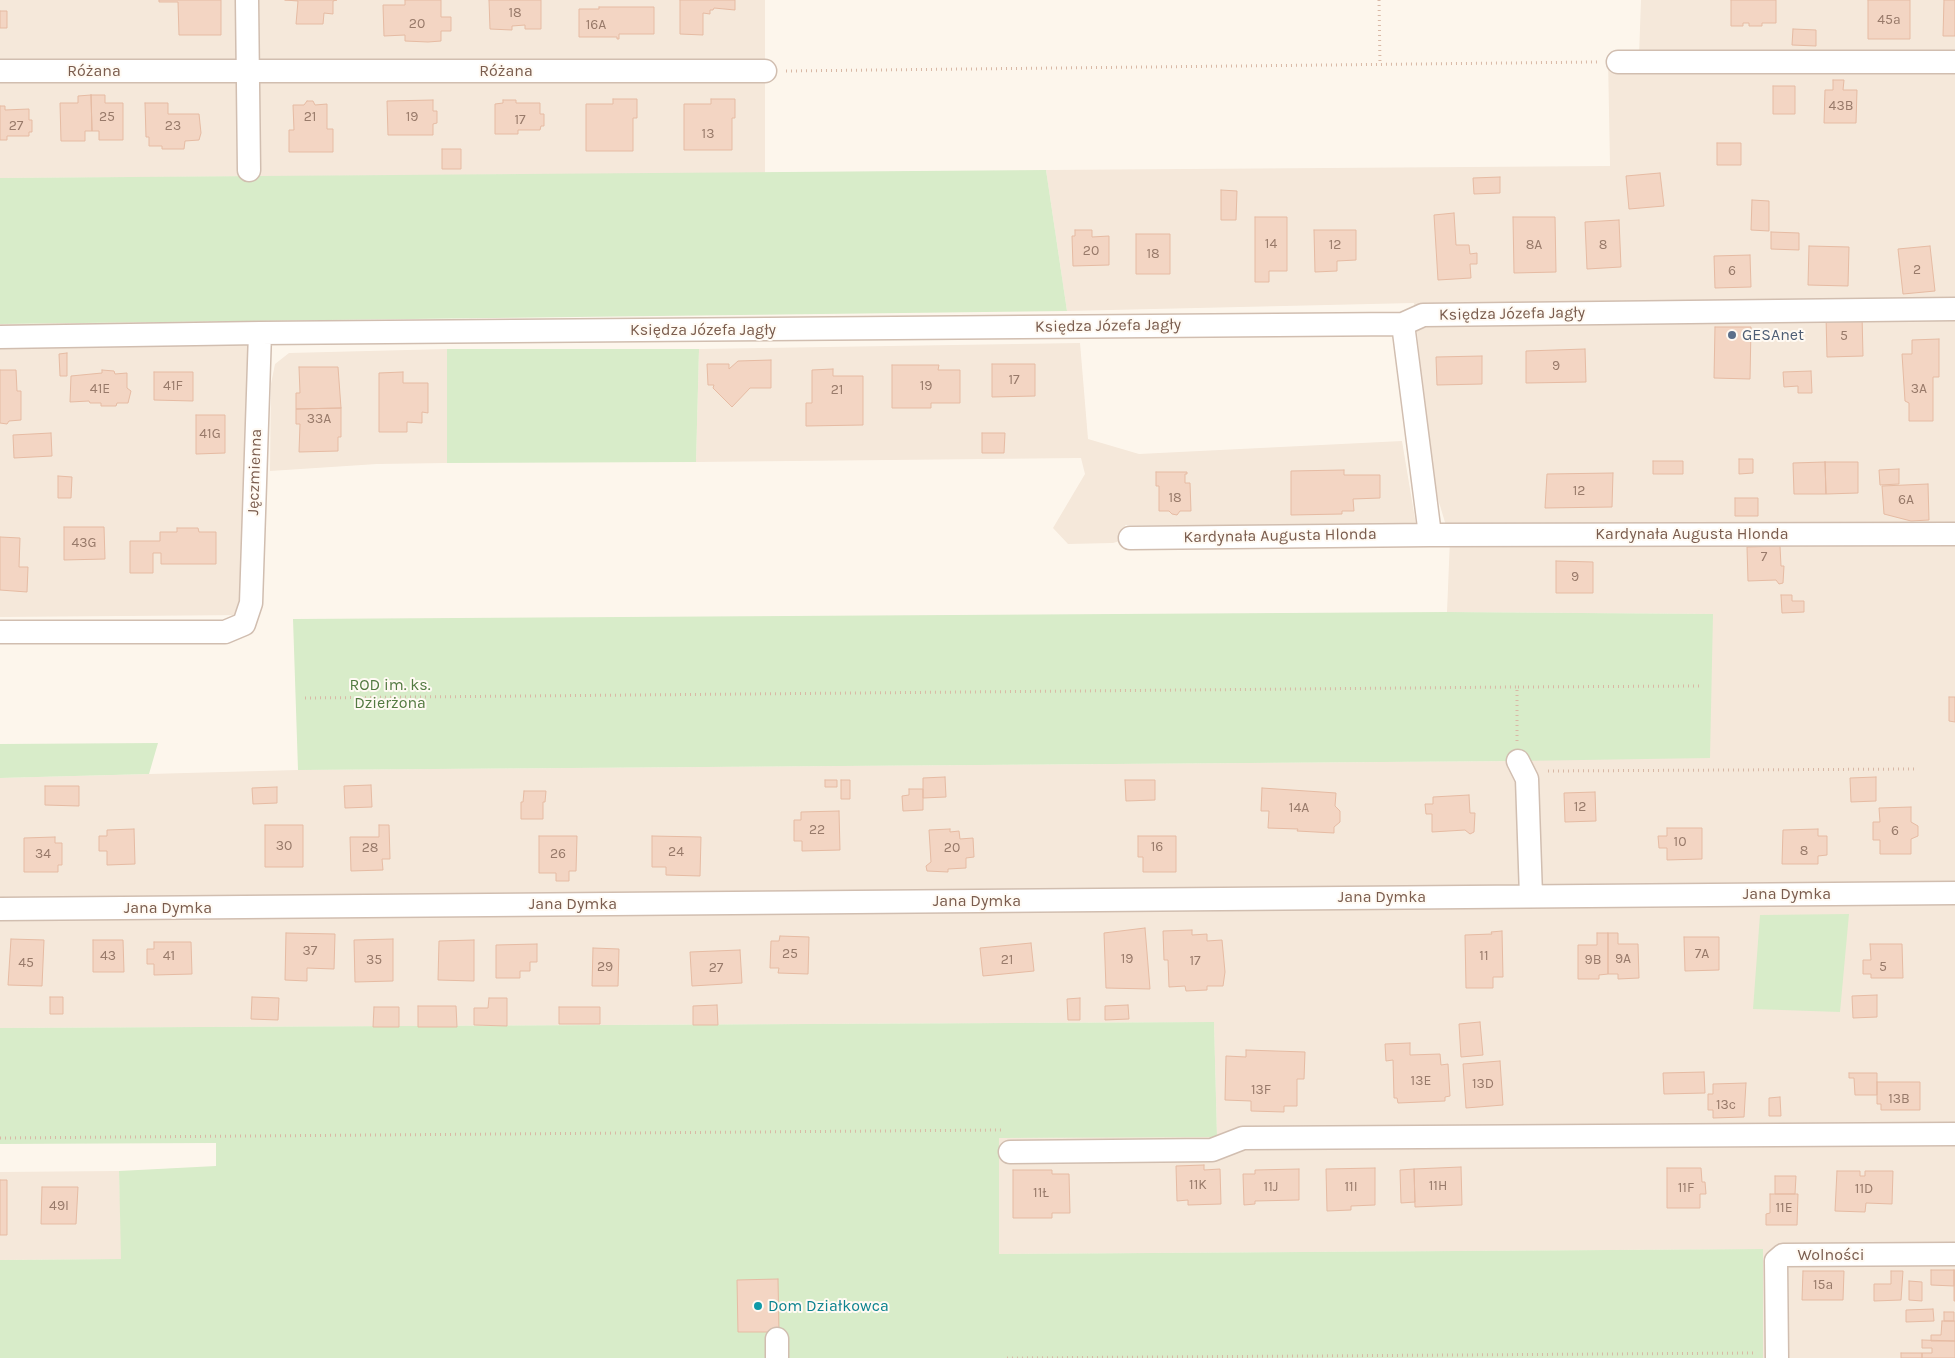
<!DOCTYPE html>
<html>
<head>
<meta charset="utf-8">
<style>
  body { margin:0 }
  canvas { display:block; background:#fdf6ec }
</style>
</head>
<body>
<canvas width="1955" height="1358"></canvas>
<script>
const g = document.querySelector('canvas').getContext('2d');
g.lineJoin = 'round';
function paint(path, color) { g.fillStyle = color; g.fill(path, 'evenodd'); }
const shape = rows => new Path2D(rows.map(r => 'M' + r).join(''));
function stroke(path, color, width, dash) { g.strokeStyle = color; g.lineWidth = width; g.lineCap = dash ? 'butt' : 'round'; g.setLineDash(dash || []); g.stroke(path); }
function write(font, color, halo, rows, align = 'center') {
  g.font = font + ' Karla,sans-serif'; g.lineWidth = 4; g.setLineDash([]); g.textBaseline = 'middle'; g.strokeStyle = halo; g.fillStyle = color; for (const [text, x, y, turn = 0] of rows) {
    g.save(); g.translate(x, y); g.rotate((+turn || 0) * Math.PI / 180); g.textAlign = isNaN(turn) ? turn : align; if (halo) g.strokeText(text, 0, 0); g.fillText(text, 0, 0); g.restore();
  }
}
paint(shape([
  [0,0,765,0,765,173,0,178],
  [1641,0,1955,0,1955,1358,1763,1358,1762,1249,999,1254,999,1138,1217,1136,1214,1022,0,1028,0,778,298,770,1518,761,1713,614,1447,612,1450,539,1438,499,1429,449,1414,303,1067,311,1046,170,1610,166,1608,57,1639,56],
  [247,321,249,615,0,617,0,324],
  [1080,343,1088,439,1139,454,1402,441,1416,525,1125,525,1130,538,1113,543,1068,544,1053,528,1085,474,1081,458,696,462,699,349],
  [447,349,447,463,377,464,270,471,271,384,275,364,289,353],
  [119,1171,122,1259,0,1260,0,1172]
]), '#f5e8da');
paint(shape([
  [1046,170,1067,311,0,324,0,178],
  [447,349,699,349,696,462,447,463],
  [1447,612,1713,614,1710,758,1518,761,298,770,293,619],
  [158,743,149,774,0,778,0,744],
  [1849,914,1840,1012,1753,1009,1760,915],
  [1214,1022,1217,1137,999,1138,999,1254,1763,1249,1763,1358,0,1358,0,1260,121,1259,119,1171,216,1166,216,1143,0,1144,0,1028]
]), '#d8ecc9');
const building = shape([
  [159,0,221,0,221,35,179,35,178,2,159,2,159,0],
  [285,0,337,0,333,1,333,14,324,13,323,24,296,24,298,1,285,0],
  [405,0,441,0,441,17,451,17,451,31,441,31,441,41,428,42,405,41,405,35,384,36,383,5,405,5,405,0],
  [489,0,541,0,541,29,525,29,525,25,512,26,512,30,490,29,489,0],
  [680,0,735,0,735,10,714,8,713,10,710,10,710,14,703,13,703,35,680,34,680,0],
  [1731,0,1776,0,1776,23,1762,23,1762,26,1749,26,1749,23,1743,23,1743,26,1731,26,1731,0],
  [1868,0,1910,0,1910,39,1868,39,1868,0],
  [1944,0,1955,0,1955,36,1943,36,1944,0],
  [599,7,654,7,654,34,619,34,619,39,617,39,617,37,579,37,579,9,599,9,599,7],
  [0,11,7,11,7,28,0,28,0,11],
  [1793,29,1816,30,1816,46,1792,45,1793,29],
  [1833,80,1844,80,1843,90,1857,90,1856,123,1824,123,1825,90,1833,90,1833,80],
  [1773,86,1795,86,1795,114,1773,114,1773,86],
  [91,95,105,95,105,103,123,103,123,140,99,140,99,131,92,131,91,95],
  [91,95,92,131,85,131,85,141,61,141,60,103,78,103,78,96,91,95],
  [613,99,637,99,637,118,633,118,633,151,586,151,586,104,613,104,613,99],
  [711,99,735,99,735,118,732,118,732,150,684,150,684,104,711,104,711,99],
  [433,100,433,111,437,111,437,123,433,124,433,135,388,135,387,101,433,100],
  [503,100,516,100,516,103,540,103,540,114,544,114,544,126,541,126,540,130,518,130,518,134,495,134,495,104,503,103,503,100],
  [307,101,313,101,315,105,327,104,327,129,333,129,333,152,289,152,289,130,294,130,293,105,304,105,307,101],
  [145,103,168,103,168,114,199,114,201,133,199,140,185,141,184,149,162,149,162,146,149,146,149,137,146,137,145,103],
  [0,106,5,106,5,110,29,109,29,120,32,120,32,132,29,132,29,136,7,136,7,140,0,140,0,106],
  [1717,143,1741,143,1741,165,1717,165,1717,143],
  [442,149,461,149,461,169,442,169,442,149],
  [1660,173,1664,206,1629,209,1626,176,1660,173],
  [1500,177,1500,193,1474,194,1473,178,1500,177],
  [1221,190,1237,191,1236,220,1221,220,1221,190],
  [1752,200,1769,201,1769,231,1751,230,1752,200],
  [1454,213,1456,245,1469,245,1470,254,1477,253,1477,264,1470,264,1471,278,1438,280,1434,215,1454,213],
  [1255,217,1287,217,1287,271,1269,271,1269,282,1255,282,1255,217],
  [1513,217,1555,217,1556,272,1514,273,1513,217],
  [1619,220,1621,267,1587,269,1585,222,1619,220],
  [1075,230,1092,230,1092,237,1109,236,1109,265,1073,266,1072,236,1075,236,1075,230],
  [1314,230,1356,230,1356,260,1337,261,1337,271,1315,272,1314,230],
  [1771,232,1799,233,1799,250,1771,249,1771,232],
  [1136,234,1170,234,1170,274,1136,274,1136,234],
  [1809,246,1849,247,1848,286,1808,285,1809,246],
  [1930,246,1935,291,1903,294,1898,249,1930,246],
  [1750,255,1751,287,1715,288,1714,256,1750,255],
  [1862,315,1863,356,1827,357,1826,316,1862,315],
  [1715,327,1751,327,1750,379,1714,378,1715,327],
  [1939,339,1939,377,1933,377,1933,421,1909,421,1909,403,1905,401,1902,354,1912,354,1912,340,1939,339],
  [1585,349,1586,382,1526,383,1526,351,1585,349],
  [67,353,67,376,60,376,59,354,67,353],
  [1482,356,1482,384,1437,385,1436,357,1482,356],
  [771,360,771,388,750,388,732,407,713,388,714,385,708,385,707,364,729,364,729,369,738,361,771,360],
  [992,364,1035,364,1035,396,992,397,992,364],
  [892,365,939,365,938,370,960,370,960,403,931,403,931,408,892,408,892,365],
  [299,367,338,367,341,408,296,409,296,393,300,393,299,367],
  [833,369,833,376,863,376,863,425,806,426,806,403,812,403,812,370,833,369],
  [0,370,16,370,17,391,21,391,21,420,9,421,7,424,0,423,0,370],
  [102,370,114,371,115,374,127,373,127,388,131,391,128,403,117,403,116,406,101,406,101,403,90,403,89,401,70,402,71,376,102,373,102,370],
  [1811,371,1812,393,1798,393,1798,386,1784,387,1783,372,1811,371],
  [154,372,193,372,193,401,154,400,154,372],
  [403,372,403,383,428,383,428,413,422,412,422,423,407,422,407,432,379,432,379,373,403,372],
  [341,408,341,437,338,437,338,451,299,452,300,424,296,424,296,409,341,408],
  [196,415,225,415,225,453,196,454,196,415],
  [51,433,52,456,14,458,13,435,51,433],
  [982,433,1005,433,1004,453,982,453,982,433],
  [1739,459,1753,459,1753,473,1739,474,1739,459],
  [1653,461,1683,461,1683,474,1653,474,1653,461],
  [1825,462,1858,462,1858,493,1826,494,1825,462],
  [1825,462,1826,494,1794,494,1793,463,1825,462],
  [1899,469,1899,484,1880,485,1879,470,1899,469],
  [1344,470,1344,475,1380,475,1380,498,1353,499,1354,511,1342,511,1342,514,1291,515,1291,471,1344,470],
  [1156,472,1187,472,1187,474,1185,474,1185,483,1190,483,1191,511,1180,511,1177,515,1172,514,1169,511,1159,511,1159,486,1156,486,1156,472],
  [1613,473,1612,507,1545,508,1547,474,1613,473],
  [58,476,72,477,71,498,58,498,58,476],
  [1928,484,1929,520,1911,521,1884,514,1882,486,1928,484],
  [1735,498,1758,498,1758,516,1735,516,1735,498],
  [64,527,104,527,105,559,64,560,64,527],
  [177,528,198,528,199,532,216,532,216,564,161,564,161,553,153,553,153,573,130,573,130,541,160,541,160,532,177,532,177,528],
  [0,537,20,538,19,567,28,567,27,592,0,590,0,537],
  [1780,546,1781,566,1784,566,1783,583,1779,584,1776,580,1748,581,1747,547,1780,546],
  [1556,561,1593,562,1593,593,1556,593,1556,561],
  [1781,595,1792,595,1792,601,1804,601,1804,612,1782,613,1781,595],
  [1949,697,1955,697,1955,722,1949,721,1949,697],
  [945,777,946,797,923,798,923,778,945,777],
  [1876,777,1876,801,1851,802,1850,778,1876,777],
  [825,780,837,780,837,787,825,787,825,780],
  [841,780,850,780,850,799,841,799,841,780],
  [1125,780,1155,780,1155,800,1126,801,1125,780],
  [371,785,372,807,345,808,344,786,371,785],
  [45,786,79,786,79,806,45,805,45,786],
  [277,787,277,803,253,804,252,788,277,787],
  [1262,788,1336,793,1335,806,1340,811,1340,822,1334,827,1334,833,1297,831,1298,829,1268,828,1269,811,1261,811,1262,788],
  [909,789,923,789,923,810,903,811,902,796,909,795,909,789],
  [524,791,546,791,545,802,543,802,543,819,521,819,521,802,523,802,524,791],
  [1595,792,1596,821,1565,822,1564,793,1595,792],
  [1469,795,1470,813,1475,813,1474,832,1470,834,1465,830,1432,832,1432,814,1426,814,1425,804,1433,804,1433,797,1469,795],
  [1911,807,1911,822,1918,826,1918,836,1911,839,1911,854,1880,854,1880,840,1873,840,1873,822,1880,822,1879,808,1911,807],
  [839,811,840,850,802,851,802,841,794,841,794,820,801,820,801,812,839,811],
  [265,825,303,825,303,867,265,867,265,825],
  [379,825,389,825,390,859,382,859,383,870,351,871,350,837,379,837,379,825],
  [1667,828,1702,828,1702,859,1667,860,1667,848,1659,848,1658,836,1667,836,1667,828],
  [134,829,135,864,107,865,107,851,99,851,99,836,107,836,107,830,134,829],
  [950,829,950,832,959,831,960,839,973,838,974,857,966,858,966,868,948,869,948,872,927,871,926,866,931,862,929,830,950,829],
  [1818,829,1818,836,1827,836,1827,855,1818,856,1818,864,1782,864,1783,830,1818,829],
  [539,836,577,836,576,871,569,871,569,881,556,881,556,873,539,873,539,836],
  [652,836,701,837,700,876,666,875,666,867,652,867,652,836],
  [1138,836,1176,836,1176,872,1143,872,1143,857,1138,857,1138,836],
  [55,837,55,843,62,843,62,865,58,865,58,872,24,872,24,838,55,837],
  [1145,928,1150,989,1106,988,1104,933,1145,928],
  [1192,930,1192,935,1207,934,1207,941,1222,940,1225,972,1223,986,1207,986,1207,990,1186,991,1185,986,1169,987,1168,960,1164,960,1163,931,1192,930],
  [1502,931,1503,977,1493,977,1493,988,1466,988,1465,935,1492,934,1491,932,1502,931],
  [286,933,335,934,334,969,307,968,307,981,285,980,286,933],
  [1597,933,1608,933,1608,974,1599,975,1599,979,1578,979,1578,945,1597,945,1597,933],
  [1608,933,1618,933,1618,944,1638,944,1639,978,1618,979,1618,974,1608,974,1608,933],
  [780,936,809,937,808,974,778,973,779,968,770,968,771,941,779,941,780,936],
  [1684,937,1719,937,1719,970,1685,971,1684,937],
  [11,939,44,940,42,986,8,985,11,939],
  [393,939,393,981,355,982,354,940,393,939],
  [93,940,123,940,124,972,93,972,93,940],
  [474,940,474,981,438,980,439,941,474,940],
  [154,942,191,942,192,974,154,975,154,964,147,964,147,949,154,949,154,942],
  [1031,943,1034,971,983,976,980,948,1031,943],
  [537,944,537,962,530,962,530,971,520,971,520,978,496,978,496,945,537,944],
  [1870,944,1902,944,1903,978,1871,978,1871,974,1863,974,1863,960,1871,960,1870,944],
  [593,948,619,949,618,986,592,986,593,948],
  [740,950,742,983,692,986,690,952,740,950],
  [1877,995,1877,1017,1853,1018,1852,996,1877,995],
  [50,997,63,997,63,1014,50,1014,50,997],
  [252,997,279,998,278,1020,251,1019,252,997],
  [489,998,507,998,507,1026,474,1025,474,1008,488,1008,489,998],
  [1080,998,1080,1020,1068,1020,1067,999,1080,998],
  [717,1005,718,1025,693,1025,693,1006,717,1005],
  [1128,1005,1129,1019,1105,1020,1105,1006,1128,1005],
  [418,1006,456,1006,457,1027,418,1027,418,1006],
  [374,1007,399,1007,399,1027,373,1027,374,1007],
  [559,1007,600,1007,600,1024,559,1024,559,1007],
  [1480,1022,1483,1055,1461,1057,1459,1024,1480,1022],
  [1410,1043,1410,1055,1440,1054,1441,1065,1448,1064,1450,1096,1445,1097,1445,1101,1398,1103,1397,1098,1394,1098,1393,1060,1386,1061,1385,1044,1410,1043],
  [1246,1050,1305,1052,1304,1079,1297,1079,1297,1106,1284,1106,1284,1112,1251,1111,1251,1101,1225,1100,1226,1056,1246,1057,1246,1050],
  [1500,1061,1503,1105,1466,1108,1463,1064,1500,1061],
  [1704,1072,1705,1093,1664,1094,1663,1073,1704,1072],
  [1849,1073,1877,1073,1877,1095,1855,1095,1854,1078,1849,1078,1849,1073],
  [1877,1082,1920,1082,1920,1110,1881,1110,1881,1104,1877,1104,1877,1082],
  [1746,1083,1744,1117,1713,1118,1713,1110,1708,1110,1708,1094,1713,1094,1713,1084,1746,1083],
  [1780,1097,1781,1116,1769,1116,1769,1098,1780,1097],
  [1204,1165,1204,1170,1220,1169,1221,1204,1188,1205,1188,1200,1177,1201,1176,1166,1204,1165],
  [1461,1167,1462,1205,1415,1207,1414,1169,1461,1167],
  [1375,1168,1375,1205,1351,1206,1351,1210,1327,1211,1326,1169,1375,1168],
  [1667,1168,1701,1168,1702,1182,1705,1182,1706,1194,1700,1194,1700,1208,1667,1208,1667,1168],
  [1299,1169,1299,1200,1255,1201,1255,1204,1244,1205,1243,1174,1255,1174,1255,1170,1299,1169],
  [1414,1169,1415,1202,1401,1203,1400,1170,1414,1169],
  [1013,1170,1052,1170,1052,1174,1069,1174,1070,1213,1052,1213,1052,1218,1013,1218,1013,1170],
  [1837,1171,1860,1171,1860,1176,1865,1176,1865,1171,1893,1171,1892,1204,1866,1203,1865,1212,1835,1211,1837,1171],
  [1775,1176,1796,1176,1795,1194,1775,1194,1775,1176],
  [0,1180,7,1180,7,1235,0,1235,0,1180],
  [42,1187,78,1187,76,1224,41,1224,42,1187],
  [1770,1194,1798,1194,1797,1225,1766,1225,1766,1214,1770,1213,1770,1194],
  [1931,1270,1954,1270,1954,1286,1931,1285,1931,1270],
  [1954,1270,1955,1270,1955,1301,1954,1301,1954,1270],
  [1803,1271,1844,1271,1843,1300,1802,1300,1803,1271],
  [1891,1271,1903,1271,1901,1300,1874,1301,1874,1284,1891,1284,1891,1271],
  [778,1279,779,1332,738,1332,737,1280,778,1279],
  [1909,1281,1922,1282,1922,1301,1909,1300,1909,1281],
  [1933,1309,1934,1321,1906,1322,1906,1310,1933,1309],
  [1944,1312,1954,1312,1954,1321,1944,1321,1944,1312],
  [1942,1321,1955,1321,1955,1341,1931,1341,1931,1335,1941,1335,1942,1321],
  [1922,1340,1955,1341,1955,1358,1922,1358,1922,1353,1932,1353,1932,1348,1922,1348,1922,1340],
  [1901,1353,1922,1353,1922,1358,1901,1358,1901,1353]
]);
paint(building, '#f3d5c3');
stroke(building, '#e6bba3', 1);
const minor = shape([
  [247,0,249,170],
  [1618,62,1955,62],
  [0,71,765,71],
  [1403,324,1430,535],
  [0,337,260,333,1403,324,1423,315,1955,309],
  [1130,538,1430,535,1955,534],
  [0,632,225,632,244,624,251,603,260,333],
  [1518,761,1527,779,1531,896],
  [0,909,1955,893],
  [1010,1152,1212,1150,1243,1138,1955,1134],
  [777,1358,777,1339],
  [1777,1358,1776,1261,1783,1255,1955,1254]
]);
stroke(minor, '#d1beb0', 25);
stroke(shape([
  [1379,0,1380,65],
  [786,71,1597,62],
  [305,698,1517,687],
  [1517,741,1517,687,1702,686],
  [1548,771,1914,769],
  [0,1138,1002,1130],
  [1007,1358,1756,1353]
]), '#d9b8a5', 3, [1, 4]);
stroke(minor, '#fff', 22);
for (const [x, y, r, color] of [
  [1732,335,5,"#5c6f8a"],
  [758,1306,5,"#0f9aa8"]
]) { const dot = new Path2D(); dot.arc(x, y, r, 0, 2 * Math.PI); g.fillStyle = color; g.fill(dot); stroke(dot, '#fffaf3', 2); }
write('14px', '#987a6a', null, [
  ["18",515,13],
  ["45a",1889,20],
  ["20",417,24],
  ["16A",596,25],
  ["43B",1841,106],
  ["25",107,117],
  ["21",310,117],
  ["19",412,117],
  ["17",520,120],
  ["27",16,126],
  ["23",173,126],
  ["13",708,134],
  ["14",1271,244],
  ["12",1335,245],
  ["8A",1534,245],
  ["8",1603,245],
  ["20",1091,251],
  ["18",1153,254],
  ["2",1917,270],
  ["6",1732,271],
  ["5",1844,336],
  ["9",1556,366],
  ["17",1014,380],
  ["41F",173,386],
  ["19",926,386],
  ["41E",100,389],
  ["3A",1919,389],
  ["21",837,390],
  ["33A",319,419],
  ["41G",210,434],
  ["12",1579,491],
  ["18",1175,498],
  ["6A",1906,500],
  ["43G",84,543],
  ["7",1764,557],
  ["9",1575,577],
  ["12",1580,807],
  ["14A",1299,808],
  ["22",817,830],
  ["6",1895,831],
  ["10",1680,842],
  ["30",284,846],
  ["16",1157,847],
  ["28",370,848],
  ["20",952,848],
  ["8",1804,851],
  ["24",676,852],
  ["34",43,854],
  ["26",558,854],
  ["37",310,951],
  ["25",790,954],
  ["7A",1702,954],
  ["43",108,956],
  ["41",169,956],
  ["11",1484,956],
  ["19",1127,959],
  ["9A",1623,959],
  ["35",374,960],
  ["21",1007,960],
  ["9B",1593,960],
  ["17",1195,961],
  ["45",26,963],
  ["29",605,967],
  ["5",1883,967],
  ["27",716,968],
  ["13E",1421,1081],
  ["13D",1483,1084],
  ["13F",1261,1090],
  ["13B",1899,1099],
  ["13c",1726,1105],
  ["11K",1198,1185],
  ["11H",1438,1186],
  ["11J",1271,1187],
  ["11I",1351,1187],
  ["11F",1686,1188],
  ["11D",1864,1189],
  ["11Ł",1041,1193],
  ["49I",59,1206],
  ["11E",1784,1208],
  ["15a",1823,1285]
]);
write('16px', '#7a5c4d', '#fffaf3', [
  ["Różana",94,71],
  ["Różana",506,71],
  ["Księdza Józefa Jagły",1512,314,-1],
  ["Księdza Józefa Jagły",1108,326,-1],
  ["Księdza Józefa Jagły",703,330],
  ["Jęczmienna",255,472,-88],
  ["Kardynała Augusta Hlonda",1692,534],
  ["Kardynała Augusta Hlonda",1280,536,-1],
  ["Jana Dymka",1787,894],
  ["Jana Dymka",1382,897],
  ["Jana Dymka",977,901],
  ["Jana Dymka",573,904],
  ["Jana Dymka",168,908],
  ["Wolności",1831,1255]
]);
write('16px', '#4e5e75', '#fffaf3', [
  ["GESAnet",1742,335]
], 'left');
write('16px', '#537a41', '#fffaf3', [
  ["ROD im. ks.",390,685],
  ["Dzierżona",390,703]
]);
write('16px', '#0d838f', '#fffaf3', [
  ["Dom Działkowca",768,1306]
], 'left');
</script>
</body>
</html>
